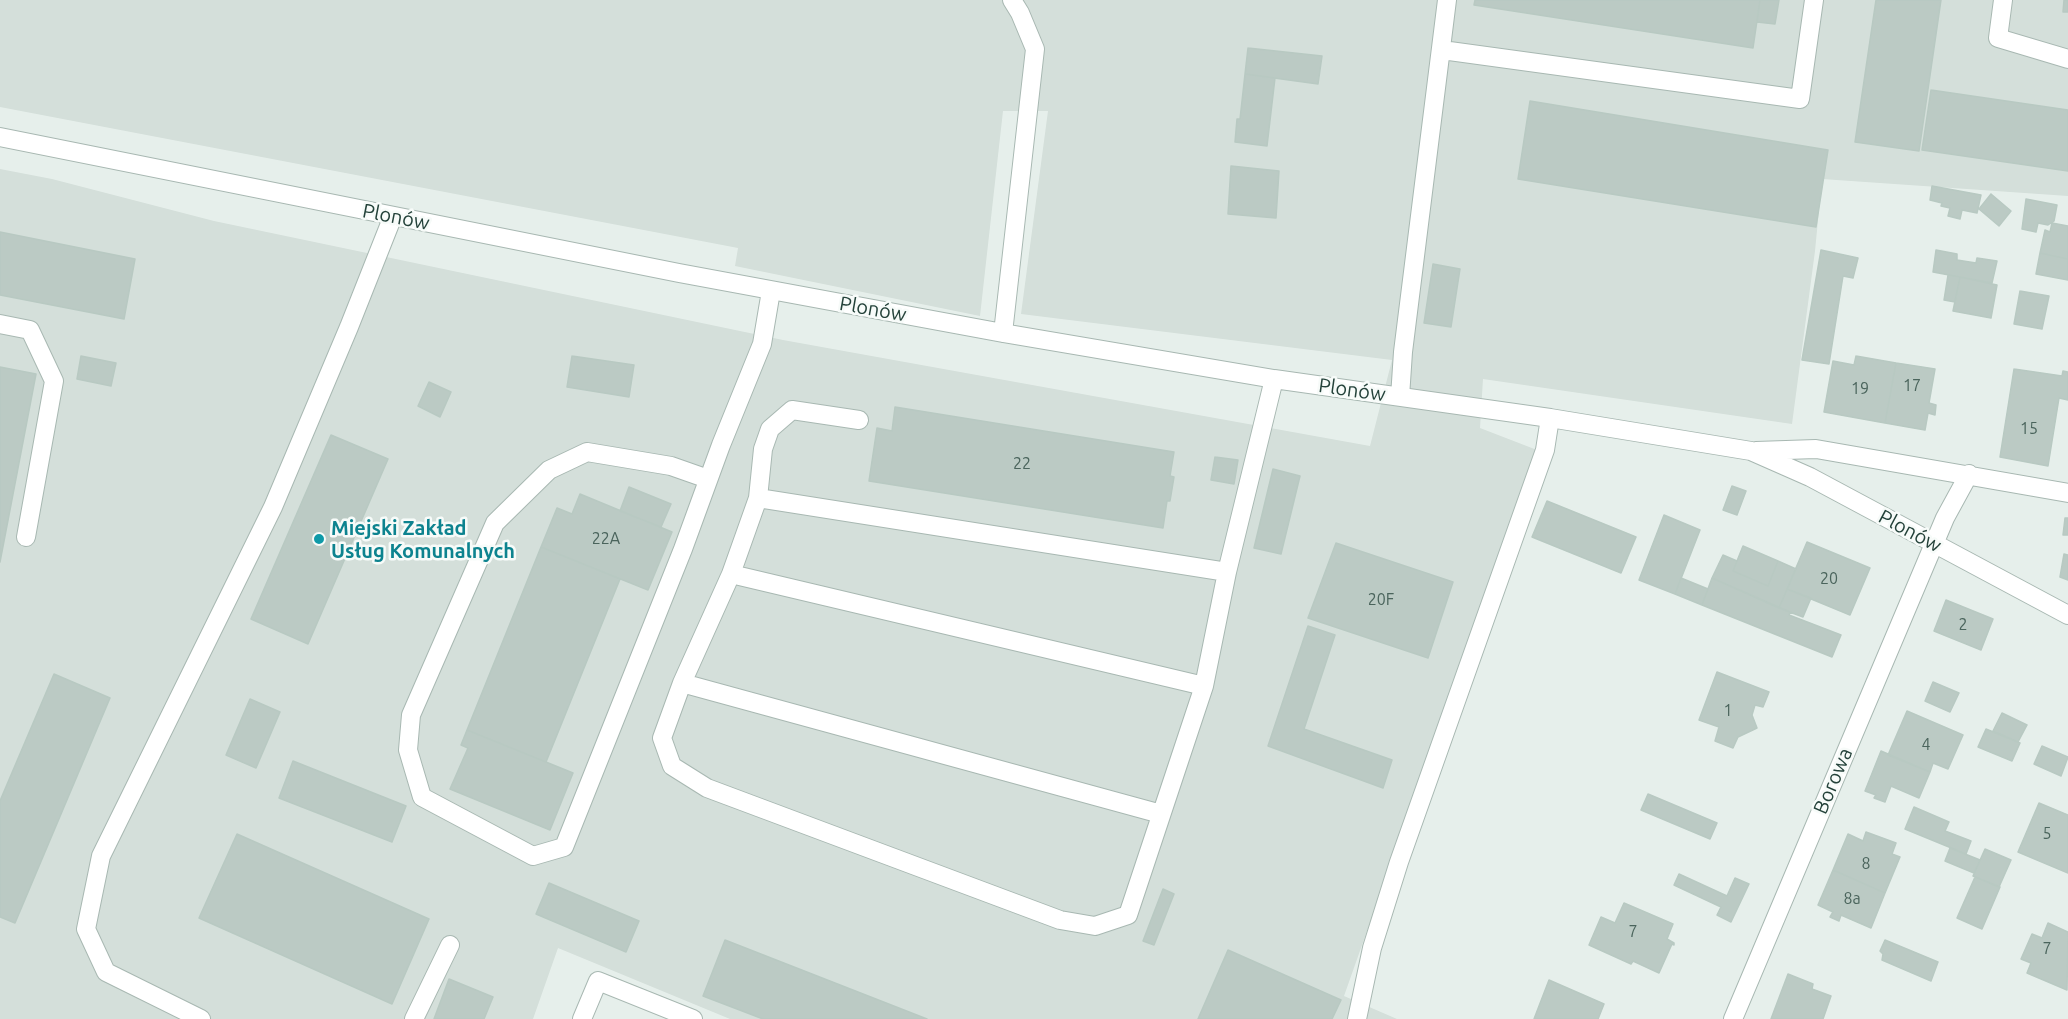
<!DOCTYPE html>
<html>
<head>
<meta charset="utf-8">
<style>
  body { margin:0 }
  canvas { display:block; background:#e6efeb }
</style>
</head>
<body>
<canvas width="2068" height="1019"></canvas>
<script>
const g = document.querySelector('canvas').getContext('2d');
g.lineJoin = 'round';
function paint(path, color) { g.fillStyle = color; g.fill(path, 'evenodd'); }
const shape = rows => new Path2D(rows.map(r => 'M' + r).join(''));
function stroke(path, color, width, dash) { g.strokeStyle = color; g.lineWidth = width; g.lineCap = dash ? 'butt' : 'round'; g.setLineDash(dash || []); g.stroke(path); }
function write(font, color, halo, rows, align = 'center') {
  g.font = font + ' Ubuntu,sans-serif'; g.lineWidth = 5; g.setLineDash([]); g.textBaseline = 'middle'; g.strokeStyle = halo; g.fillStyle = color; for (const [text, x, y, turn = 0] of rows) {
    g.save(); g.translate(x, y); g.rotate((+turn || 0) * Math.PI / 180); g.textAlign = isNaN(turn) ? turn : align; if (halo) g.strokeText(text, 0, 0); g.fillText(text, 0, 0); g.restore();
  }
}
paint(shape([
  [0,0,2068,0,2068,196,1822,179,1815,251,1792,424,1483,379,1480,428,1537,450,1344,996,1397,1019,730,1019,558,948,533,1019,0,1019,0,169,52,179,214,221,783,340,1370,446,1392,360,1021,314,1048,111,1003,111,980,316,735,266,738,248,0,107]
]), '#d4dfda');
const building = shape([
  [1475,0,1760,0,1753,48,1474,5,1475,0],
  [1760,0,1779,0,1775,24,1757,22,1760,0],
  [1876,0,1941,0,1919,151,1855,142,1876,0],
  [2064,0,2068,0,2068,12,2063,12,2064,0],
  [1248,48,1322,56,1318,84,1245,74,1248,48],
  [1245,74,1275,78,1267,146,1235,142,1237,119,1240,119,1245,74],
  [1931,90,2068,110,2068,171,1922,150,1931,90],
  [1530,101,1828,150,1816,227,1518,179,1530,101],
  [1231,166,1279,171,1276,218,1228,214,1231,166],
  [1932,186,1981,195,1977,213,1962,210,1960,219,1948,216,1950,208,1941,206,1942,203,1930,200,1932,186],
  [1991,194,2011,211,1999,226,1979,209,1991,194],
  [2026,199,2057,205,2054,221,2048,225,2038,223,2036,232,2022,229,2026,199],
  [2052,223,2068,226,2068,259,2040,253,2045,230,2050,232,2052,223],
  [0,232,135,259,124,319,0,295,0,232],
  [1821,250,1858,258,1853,278,1843,276,1829,364,1802,360,1821,250],
  [1936,250,1957,254,1957,260,1976,263,1977,258,1997,261,1992,283,1933,272,1936,250],
  [2040,253,2068,259,2068,280,2036,274,2040,253],
  [1433,264,1460,269,1451,327,1424,323,1433,264],
  [1948,275,1960,277,1955,302,1944,300,1948,275],
  [1960,277,1997,285,1991,318,1953,311,1960,277],
  [2020,291,2049,296,2042,329,2014,324,2020,291],
  [81,356,116,363,111,386,77,379,81,356],
  [572,356,634,365,629,397,567,387,572,356],
  [1856,356,1896,363,1885,423,1824,412,1833,361,1854,365,1856,356],
  [1896,363,1935,369,1929,403,1936,405,1935,415,1928,413,1925,430,1885,423,1896,363],
  [0,367,36,374,0,562,0,367],
  [2014,369,2062,376,2063,371,2068,372,2068,400,2059,398,2048,466,2000,457,2014,369],
  [429,382,451,392,440,417,418,406,429,382],
  [895,407,1174,452,1170,476,1174,477,1170,501,1167,501,1163,528,869,481,877,428,892,431,895,407],
  [331,435,388,459,308,644,251,619,331,435],
  [1215,457,1238,460,1234,484,1211,480,1215,457],
  [1273,469,1300,476,1281,554,1254,548,1273,469],
  [1732,486,1746,491,1737,515,1723,510,1732,486],
  [629,487,671,504,661,527,620,511,629,487],
  [580,494,672,532,648,590,541,547,557,508,572,514,580,494],
  [1547,501,1636,537,1621,573,1532,537,1547,501],
  [1664,515,1700,530,1675,594,1639,580,1664,515],
  [2065,518,2068,518,2068,535,2063,535,2065,518],
  [1807,542,1870,568,1850,615,1787,589,1807,542],
  [1336,543,1453,582,1428,658,1308,618,1336,543],
  [1743,546,1778,561,1768,586,1733,571,1743,546],
  [541,547,620,579,546,762,467,730,541,547],
  [2064,554,2068,555,2068,580,2060,577,2064,554],
  [1723,555,1737,561,1733,571,1768,586,1778,561,1796,569,1779,608,1712,578,1723,555],
  [1681,578,1708,589,1702,605,1675,594,1681,578],
  [1712,578,1790,612,1789,615,1841,635,1832,657,1702,605,1712,578],
  [1787,589,1811,598,1803,617,1779,608,1787,589],
  [1946,600,1993,619,1981,650,1934,631,1946,600],
  [1308,626,1335,635,1304,729,1392,760,1383,788,1268,746,1308,626],
  [1717,672,1769,692,1763,707,1755,705,1752,715,1757,728,1738,737,1733,748,1715,741,1719,727,1699,720,1717,672],
  [54,674,110,698,15,923,0,917,0,801,54,674],
  [1933,682,1959,693,1950,712,1925,701,1933,682],
  [250,699,280,712,256,768,226,755,250,699],
  [1907,711,1963,735,1948,769,1933,763,1930,772,1888,755,1907,711],
  [2002,713,2027,725,2018,742,1993,731,2002,713],
  [1986,729,2020,743,2012,761,1978,747,1986,729],
  [467,730,573,773,550,830,450,789,468,748,461,745,467,730],
  [2042,746,2068,757,2061,776,2034,764,2042,746],
  [1881,751,1930,772,1919,798,1891,786,1885,802,1874,798,1876,795,1865,791,1881,751],
  [293,761,406,806,392,842,279,798,293,761],
  [1648,794,1717,823,1710,839,1641,810,1648,794],
  [2039,803,2068,815,2068,873,2018,852,2039,803],
  [1914,807,1949,822,1945,831,1971,841,1966,854,1905,829,1914,807],
  [1866,832,1896,843,1892,854,1900,857,1885,893,1833,870,1848,834,1863,841,1866,832],
  [237,834,429,919,392,1004,199,918,237,834],
  [1950,848,1980,860,1974,873,1945,861,1950,848],
  [1985,849,2011,860,1999,887,1973,876,1985,849],
  [1833,870,1885,893,1871,928,1841,915,1839,921,1830,917,1833,912,1818,905,1833,870],
  [1679,874,1727,896,1735,878,1749,884,1731,922,1717,915,1721,907,1674,885,1679,874],
  [1975,877,2000,887,1982,929,1957,918,1975,877],
  [549,883,639,921,626,952,536,914,549,883],
  [1163,889,1174,894,1154,945,1143,941,1163,889],
  [1624,903,1673,924,1667,939,1674,943,1674,945,1672,944,1659,973,1633,961,1631,964,1589,945,1601,917,1615,923,1624,903],
  [2048,923,2068,932,2067,990,2027,973,2031,963,2021,959,2032,934,2042,938,2048,923],
  [725,940,927,1019,763,1019,703,996,725,940],
  [1885,940,1938,962,1931,981,1882,960,1883,954,1880,951,1885,940],
  [1228,950,1341,1000,1332,1019,1198,1019,1228,950],
  [1788,974,1813,984,1812,989,1831,996,1823,1019,1771,1019,1788,974],
  [449,979,493,997,484,1019,434,1019,449,979],
  [1549,980,1604,1004,1598,1019,1534,1019,1549,980]
]);
paint(building, '#bbcac4');
stroke(building, '#b8c9c2', 1.5);
const minor = shape([
  [2003,0,1998,38,2068,59],
  [1442,50,1800,99,1814,0],
  [0,137,679,273,1003,333,1274,379,1550,418,1751,451,1810,477,2068,615],
  [0,324,30,330,54,381,26,537],
  [1003,333,1035,49,1020,13,1012,0],
  [1400,397,1403,352,1447,0],
  [859,420,792,410,770,429,763,449,758,498,731,574,682,683,662,738,672,766,707,788,1060,920,1095,926,1128,915,1204,686,1227,572,1274,379],
  [1756,451,1816,449,2068,493],
  [708,479,671,466,587,452,549,470,495,523,411,715,408,750,422,797,533,856,564,847,683,549,721,445,762,344,771,291],
  [758,498,1227,572],
  [731,574,1204,686],
  [682,683,1161,814],
  [201,1019,106,972,86,929,101,856,273,507,349,327,393,216],
  [414,1019,450,945],
  [582,1019,598,981,693,1019],
  [1357,1019,1372,948,1399,862,1545,450,1550,418],
  [1733,1019,1945,518,1969,474]
]);
stroke(minor, '#a8b8b2', 20);
stroke(minor, '#fff', 18);
for (const [x, y, r, color] of [
  [319,539,6,"#0f9aa8"]
]) { const dot = new Path2D(); dot.arc(x, y, r, 0, 2 * Math.PI); g.fillStyle = color; g.fill(dot); stroke(dot, '#f7fbf9', 2); }
write('16px', '#4a645c', null, [
  ["17",1912,386],
  ["19",1860,389],
  ["15",2029,429],
  ["22",1022,464],
  ["22A",606,539],
  ["20",1829,579],
  ["20F",1381,600],
  ["2",1963,625],
  ["1",1728,711],
  ["4",1926,745],
  ["5",2047,834],
  ["8",1866,864],
  ["8a",1852,899],
  ["7",1633,932],
  ["7",2047,949]
]);
write('20px', '#24423a', '#f7fbf9', [
  ["Plonów",396,217,11],
  ["Plonów",873,309,10],
  ["Plonów",1352,390,8],
  ["Plonów",1910,531,28],
  ["Borowa",1833,781,-67]
]);
write('bold 20px', '#0d838f', '#f7fbf9', [
  ["Miejski Zakład",331,528],
  ["Usług Komunalnych",331,551]
], 'left');
</script>
</body>
</html>
